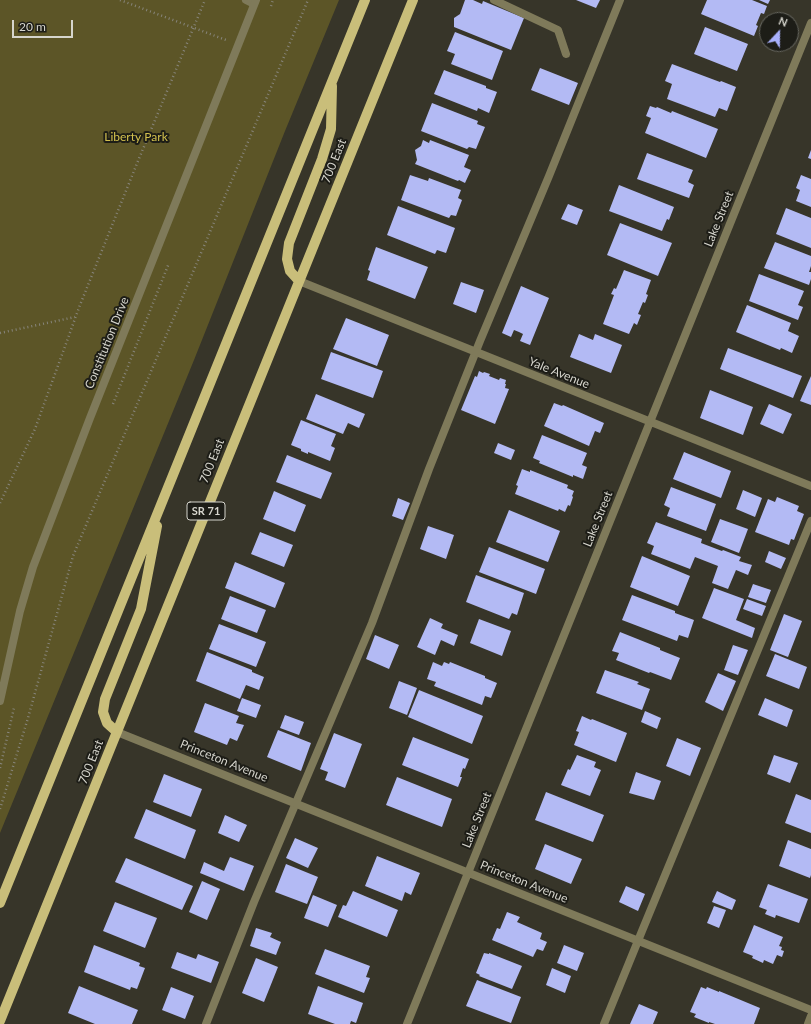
<!DOCTYPE html>
<html>
<head>
<meta charset="utf-8">
<style>
  body { margin:0 }
  #map { position:relative; width:811px; height:1024px; overflow:hidden; background:#373529; font-family:Lato,sans-serif }
  canvas { display:block }
  .north { position:absolute; left:759px; top:12px; width:40px; height:40px; box-sizing:border-box; background:#1d1d17; border:1px solid #676760; border-radius:50%; rotate:22deg; font-size:11px; font-weight:700; line-height:16px; text-align:center; color:#d6d5cd }
  .north::after { content:''; display:block; margin:auto; width:14px; height:18px; background:#a8b0fc; clip-path:polygon(50% 0,100% 100%,50% 72%,0 100%) }
  .scale { position:absolute; left:12px; top:20px; width:61px; height:18px; box-sizing:border-box; border:2px solid #d6d5cd; border-top:0; padding-left:5px; font-size:12px; line-height:14px; white-space:nowrap; color:#d6d5cd; -webkit-text-stroke:3px #1d1d17; paint-order:stroke }
</style>
</head>
<body>
<div id="map">
<canvas width="811" height="1024"></canvas>
<div class="north">N</div>
<div class="scale">20 m</div>
</div>
<script>
const g = document.querySelector('canvas').getContext('2d');
g.lineJoin = 'round';
function paint(path, color) { g.fillStyle = color; g.fill(path, 'evenodd'); }
const shape = rows => new Path2D(rows.map(r => 'M' + r).join(''));
function stroke(path, color, width, dash) { g.strokeStyle = color; g.lineWidth = width; g.lineCap = dash ? 'butt' : 'round'; g.setLineDash(dash || []); g.stroke(path); }
function write(font, color, halo, rows, align = 'center') {
  g.font = font + ' Lato,sans-serif'; g.lineWidth = 4; g.setLineDash([]); g.textBaseline = 'middle'; g.strokeStyle = halo; g.fillStyle = color; for (const [text, x, y, turn = 0] of rows) {
    g.save(); g.translate(x, y); g.rotate((+turn || 0) * Math.PI / 180); g.textAlign = isNaN(turn) ? turn : align; if (halo) g.strokeText(text, 0, 0); g.fillText(text, 0, 0); g.restore();
  }
}
paint(shape([
  [0,0,339,0,285,131,194,360,0,833]
]), '#5c5527');
paint(shape([
  [465,0,473,0,482,4,483,1,524,18,511,50,454,27,454,18,460,14],
  [576,0,600,0,596,8],
  [707,0,752,0,767,6,764,14,761,13,756,25,758,26,754,36,701,14],
  [759,0,770,0,768,4],
  [705,27,748,44,737,71,694,54],
  [455,32,503,51,492,80,451,64,455,54,447,51],
  [672,64,720,82,721,81,736,87,727,111,719,108,715,117,667,99,672,84,665,81],
  [540,68,578,83,569,105,531,90],
  [444,70,486,86,486,88,497,92,489,113,478,108,477,111,434,94],
  [432,103,478,121,477,124,485,127,476,149,469,147,467,149,421,131],
  [650,106,656,108,657,107,671,113,672,111,718,129,706,158,645,133,651,118,646,116],
  [423,140,429,143,430,140,469,155,464,167,471,170,465,183,459,180,458,181,415,164,417,160,415,150,421,146],
  [811,150,811,159,808,158],
  [647,153,693,170,688,182,694,185,689,198,637,179],
  [410,175,428,181,429,178,461,190,458,198,462,200,456,216,451,215,449,218,401,200],
  [801,175,811,179,811,207,796,201,800,190,796,188],
  [619,185,674,207,669,220,667,219,662,231,609,211],
  [568,204,583,210,577,225,561,219],
  [398,206,455,228,446,253,437,250,435,254,387,235],
  [786,208,811,218,811,248,776,234],
  [620,223,672,243,658,276,607,255],
  [775,242,811,256,811,266,809,272,811,272,811,279,809,285,764,268],
  [376,247,428,267,415,299,367,280,370,271,368,270],
  [624,270,651,280,646,294,648,295,645,303,643,302,638,314,641,315,637,325,634,323,629,334,603,324,614,295,611,294,614,288,616,289],
  [759,274,804,291,798,305,803,307,798,320,749,301],
  [461,282,484,290,476,313,453,304],
  [521,286,549,298,530,345,520,341,523,334,519,332,514,330,511,337,502,333],
  [747,305,791,323,788,331,799,336,792,353,781,348,780,350,736,332],
  [346,318,389,335,377,366,333,349],
  [579,334,593,340,595,334,622,345,611,373,570,357],
  [728,348,802,376,793,398,720,369],
  [331,352,383,371,373,398,321,379],
  [479,371,483,373,484,372,490,374,489,376,499,380,500,378,506,380,505,384,506,384,505,388,509,389,495,424,461,410,475,376,477,377],
  [811,376,811,405,800,401],
  [710,390,753,407,743,435,700,418],
  [316,394,365,414,359,428,348,423,343,434,306,419],
  [554,403,562,406,563,405,604,423,600,433,595,431,589,446,544,426],
  [769,404,792,414,783,434,760,424],
  [301,420,336,434,331,446,335,448,330,461,308,452,308,454,301,451,301,449,291,445],
  [542,435,587,453,582,465,587,467,583,479,573,475,573,477,539,463,540,461,533,458],
  [498,443,515,450,511,460,494,453],
  [684,452,731,471,721,498,673,479],
  [287,455,332,473,321,499,276,482],
  [522,469,530,472,530,470,568,485,567,488,574,491,572,496,573,497,570,506,568,505,565,512,559,509,558,511,515,494,518,486,516,485],
  [671,487,716,504,706,531,667,516,670,508,664,505],
  [743,490,762,498,755,517,736,509],
  [274,491,306,505,295,532,263,519],
  [777,497,799,506,797,511,804,514,794,540,791,539,789,545,755,532,768,499,775,502],
  [398,498,410,503,403,520,392,516],
  [509,510,560,531,548,562,496,542],
  [720,519,748,529,739,553,711,542],
  [656,522,702,539,701,543,722,551,723,550,741,557,739,561,752,565,748,575,736,570,728,589,712,583,718,566,695,557,690,569,651,554,654,546,647,543],
  [428,526,454,535,446,559,420,549],
  [260,532,293,545,284,567,251,554],
  [489,547,545,569,536,594,479,572],
  [769,551,786,558,781,569,765,562],
  [642,556,690,576,678,606,630,587],
  [235,562,285,583,275,608,225,588],
  [476,575,524,593,517,615,512,613,509,619,466,602],
  [753,584,771,590,766,603,748,597],
  [714,588,744,599,736,620,755,628,752,638,702,618],
  [632,595,675,611,675,613,694,620,688,638,679,635,677,641,622,620],
  [230,596,266,610,257,633,221,619],
  [747,599,766,606,762,616,743,609],
  [784,614,802,621,788,657,770,650],
  [430,618,443,624,441,628,458,635,454,646,441,640,435,655,417,647],
  [479,619,511,631,502,656,470,643],
  [219,624,266,642,256,667,209,649],
  [620,632,660,648,660,650,680,658,671,680,650,672,649,673,616,660,619,653,612,651],
  [375,635,399,645,389,669,366,659],
  [733,645,748,650,738,675,724,670],
  [207,652,252,670,252,672,264,677,259,690,246,685,240,699,196,681],
  [775,654,807,667,799,689,766,676],
  [433,662,442,666,444,662,449,664,450,662,485,676,485,678,497,683,491,698,485,696,482,705,434,686,436,682,427,679],
  [605,670,639,682,637,684,650,689,642,710,596,693],
  [718,673,736,681,723,711,705,702],
  [399,681,417,688,407,715,389,708],
  [419,690,483,716,472,744,408,717],
  [242,698,261,705,256,718,237,711],
  [765,698,793,710,787,727,758,715],
  [205,703,239,716,236,723,244,725,237,741,230,738,227,745,194,732],
  [645,711,661,718,657,729,641,722],
  [285,715,304,722,299,735,280,728],
  [582,716,591,720,592,719,627,733,616,762,574,745,579,732,576,731],
  [278,730,311,743,301,771,267,757],
  [334,733,362,744,345,788,325,780,328,772,320,769],
  [413,737,469,759,465,769,463,768,460,777,462,777,458,787,402,765],
  [677,738,701,748,690,776,666,766],
  [577,755,596,762,594,767,601,770,590,796,561,785,568,769,570,770],
  [774,755,798,763,790,783,767,774],
  [636,772,661,781,654,800,629,793],
  [164,774,202,789,191,817,153,802],
  [397,777,452,799,442,827,386,805],
  [546,792,604,815,593,842,535,820],
  [796,794,811,800,811,833,785,823],
  [146,809,196,830,185,859,134,838],
  [225,815,247,825,239,842,218,833],
  [295,838,318,848,308,868,286,858],
  [788,840,811,849,811,875,810,878,779,866],
  [545,844,582,859,571,884,535,869],
  [377,856,420,873,411,895,405,892,402,901,365,886],
  [230,857,254,866,244,891,200,873,204,862,224,871],
  [126,858,193,886,182,910,115,882],
  [286,864,318,877,307,904,275,892],
  [202,881,220,889,207,920,189,912],
  [768,884,808,899,799,923,776,915,775,918,765,914,767,910,759,907],
  [626,886,645,894,638,911,619,902],
  [353,891,398,910,387,937,338,917,343,905,346,906],
  [717,891,736,900,732,910,712,902],
  [313,895,337,905,328,927,304,918],
  [115,902,157,918,145,948,103,931],
  [714,906,726,910,719,928,707,923],
  [507,912,520,917,517,922,542,933,540,939,547,942,543,951,537,949,533,957,492,940,497,928,500,929],
  [754,925,783,937,779,946,782,947,781,950,784,951,782,957,777,955,773,964,764,960,763,963,752,958,753,956,743,952],
  [256,928,272,933,270,937,281,942,276,955,250,946],
  [94,945,140,963,139,966,145,968,137,989,131,987,130,990,84,972],
  [564,945,584,953,577,971,557,963],
  [325,949,370,966,366,977,370,978,364,993,315,974],
  [177,952,196,959,198,954,219,962,211,983,171,968],
  [484,953,489,954,489,953,522,966,512,989,479,976,480,975,476,973],
  [256,958,278,967,264,1002,242,993],
  [552,968,571,976,565,993,546,985],
  [477,980,521,997,511,1023,466,1006],
  [79,986,138,1010,132,1024,95,1024,68,1013],
  [318,986,363,1003,356,1023,351,1021,350,1024,335,1024,308,1014],
  [171,987,194,996,185,1019,162,1010],
  [701,987,706,989,707,987,719,992,719,991,760,1008,754,1024,715,1024,709,1022,709,1023,694,1017,696,1014,690,1012],
  [639,1004,658,1012,653,1024,630,1024]
]), '#b3baf4');
stroke(shape([
  [120,0,226,40],
  [271,6,273,0],
  [0,333,75,317],
  [113,404,169,263],
  [0,503,35,429,80,305,138,161,205,0],
  [0,768,14,708],
  [0,809,28,718,73,556,308,0]
]), '#87857b', 2.5, [1, 3]);
stroke(shape([
  [246,0,254,4],
  [494,0,558,30,566,54],
  [206,1024,254,902,372,623,429,469,480,341,549,176,620,0],
  [604,1024,642,931,811,521]
]), '#7f7a5a', 8);
stroke(shape([
  [299,281,811,486],
  [0,701,20,611,33,567,90,418,256,0],
  [117,732,811,1010],
  [407,1024,811,23],
  [808,1024,811,1016]
]), '#7f7a5a', 8);
stroke(shape([
  [299,281,290,271,287,259,289,243,322,159,331,129,332,86],
  [117,732,107,723,103,712,105,699,141,609,157,526],
  [0,903,365,0],
  [0,1021,413,0]
]), '#c9be7a', 10);
for (const [x, y, w] of [
  [206,511,38]
]) { const box = new Path2D(); box.roundRect(x - w / 2, y - 9, w, 18, 3); g.fillStyle = '#1d1d17'; g.fill(box); stroke(box, '#d6d5cd', 1); }
write('bold 11px', '#d6d5cd', null, [
  ["SR 71",206,511]
]);
write('12px', '#d3c04e', '#1d1d17', [
  ["Liberty Park",136,137]
]);
write('12px', '#d6d5cd', '#1d1d17', [
  ["700 East",334,161,-68],
  ["Lake Street",719,219,-68],
  ["Constitution Drive",107,343,-68],
  ["Yale Avenue",559,373,22],
  ["700 East",212,461,-68],
  ["Lake Street",598,519,-68],
  ["Princeton Avenue",224,761,22],
  ["700 East",91,762,-68],
  ["Lake Street",477,820,-68],
  ["Princeton Avenue",524,882,22]
]);
</script>
</body>
</html>
